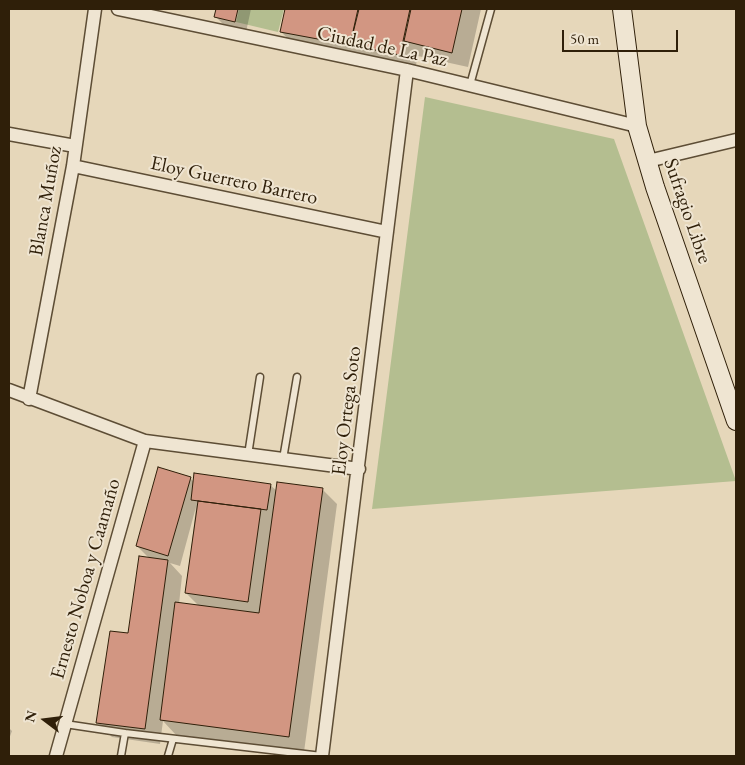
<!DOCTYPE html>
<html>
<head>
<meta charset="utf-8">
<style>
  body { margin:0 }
  #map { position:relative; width:745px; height:765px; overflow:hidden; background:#e6d7ba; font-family:"EB Garamond",serif }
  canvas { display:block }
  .frame { position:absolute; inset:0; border:10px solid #2f1f09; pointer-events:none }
  .north { position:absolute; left:20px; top:695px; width:50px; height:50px; -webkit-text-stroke:4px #efe5d2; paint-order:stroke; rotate:285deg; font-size:14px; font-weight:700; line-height:20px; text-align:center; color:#2f1f09 }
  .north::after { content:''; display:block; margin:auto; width:18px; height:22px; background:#2f1f09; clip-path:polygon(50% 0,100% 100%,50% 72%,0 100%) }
  .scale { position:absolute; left:562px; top:30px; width:116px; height:22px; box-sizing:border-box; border:2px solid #2f1f09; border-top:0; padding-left:6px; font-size:15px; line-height:18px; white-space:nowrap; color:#2f1f09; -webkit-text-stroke:4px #efe5d2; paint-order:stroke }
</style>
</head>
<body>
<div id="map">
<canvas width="745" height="765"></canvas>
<div class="frame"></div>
<div class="north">N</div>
<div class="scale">50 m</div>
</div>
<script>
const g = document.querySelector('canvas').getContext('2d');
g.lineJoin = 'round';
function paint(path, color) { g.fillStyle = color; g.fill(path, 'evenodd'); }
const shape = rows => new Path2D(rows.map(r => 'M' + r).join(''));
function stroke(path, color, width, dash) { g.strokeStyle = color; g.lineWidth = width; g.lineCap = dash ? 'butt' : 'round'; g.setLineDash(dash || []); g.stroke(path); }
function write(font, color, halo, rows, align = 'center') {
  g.font = font + ' "EB Garamond",serif'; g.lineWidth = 4; g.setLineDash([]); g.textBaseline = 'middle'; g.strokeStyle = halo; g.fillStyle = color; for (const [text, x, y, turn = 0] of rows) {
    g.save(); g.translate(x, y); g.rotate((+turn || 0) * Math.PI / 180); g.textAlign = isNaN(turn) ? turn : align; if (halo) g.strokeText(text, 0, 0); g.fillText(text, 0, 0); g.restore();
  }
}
paint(shape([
  [239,9,284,9,278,32,236,22],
  [425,97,614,139,736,481,372,509]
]), '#b4be90');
paint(shape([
  [217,9,251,9,246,32,227,28,215,16],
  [287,9,481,9,468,67,418,56,415,69,297,47,281,32],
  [190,478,194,482,270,485,277,491,322,489,337,504,304,752,176,735,163,721,160,744,112,737,97,722,129,635,150,559,137,546],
  [196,507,186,593,199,606,179,604,182,576,170,563,180,566],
  [9,728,12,731,9,739]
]), '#0003');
const building = shape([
  [216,9,238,9,235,22,214,17,216,9],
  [285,9,358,9,350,45,280,32,285,9],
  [359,9,410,9,400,55,350,45,359,9],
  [411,9,462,9,452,53,404,41,411,9],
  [158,467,191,477,168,556,136,546,158,467],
  [194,473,271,484,267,510,191,500,194,473],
  [277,482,323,488,289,737,160,720,175,602,259,613,277,482],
  [198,501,261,509,248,602,185,593,198,501],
  [139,556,168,560,145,729,96,723,110,631,128,633,139,556]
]);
paint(building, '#d29682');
stroke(building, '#2f1f09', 1);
const lane = shape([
  [470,85,491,9],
  [248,455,260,377],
  [283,459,297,377],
  [65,724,125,733,322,756],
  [121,756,125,733],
  [168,756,173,739]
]);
const street = shape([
  [118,9,407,70,637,126],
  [9,134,75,146],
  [648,161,736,140],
  [73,166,387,232],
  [9,390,145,441,359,469],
  [29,399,73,166,95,9],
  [56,756,145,441],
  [322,756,407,70]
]);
const secondary = shape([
  [622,9,637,126,655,187,736,421]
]);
stroke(lane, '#5d4d35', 9);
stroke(street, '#5d4d35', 15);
stroke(secondary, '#2f1f09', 20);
stroke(lane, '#efe5d2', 6);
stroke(street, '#efe5d2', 12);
stroke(secondary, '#efe5d2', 18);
write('20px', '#2f1f09', '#efe5d2', [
  ["Ciudad de La Paz",382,47,12],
  ["Eloy Guerrero Barrero",234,181,12],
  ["Blanca Muñoz",46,201,-80],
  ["Sufragio Libre",687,211,71],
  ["Eloy Ortega Soto",347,411,-83],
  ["Ernesto Noboa y Caamaño",86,579,-74]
]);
</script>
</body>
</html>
